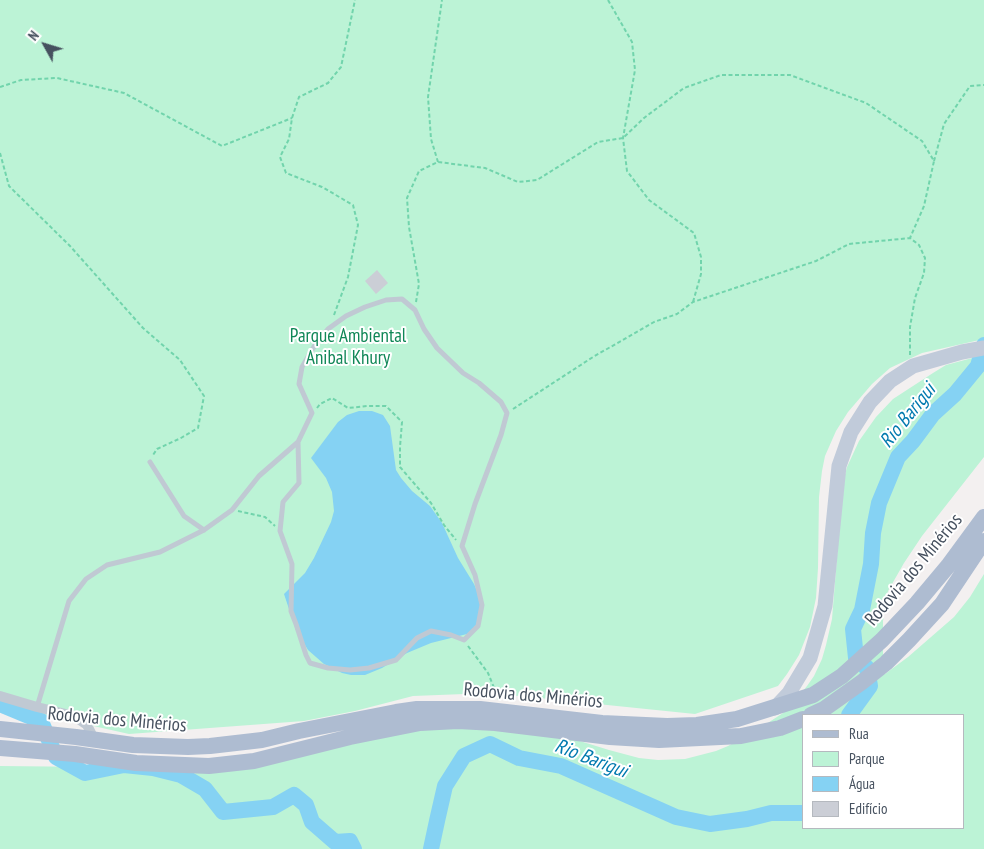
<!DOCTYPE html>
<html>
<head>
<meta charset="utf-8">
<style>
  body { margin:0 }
  #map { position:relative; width:984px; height:849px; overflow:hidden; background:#f3f0f0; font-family:"PT Sans Narrow",sans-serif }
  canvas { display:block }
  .legend { position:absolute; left:802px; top:714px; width:162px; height:115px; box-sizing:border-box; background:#fff; border:1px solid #b5b9bf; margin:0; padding:6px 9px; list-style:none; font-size:15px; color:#46515f }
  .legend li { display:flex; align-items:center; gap:10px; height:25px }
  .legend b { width:25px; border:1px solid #b5b9bf }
  .north { position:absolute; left:20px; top:20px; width:50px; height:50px; -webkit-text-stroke:4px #fff; paint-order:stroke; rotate:309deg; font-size:14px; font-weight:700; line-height:20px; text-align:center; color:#46515f }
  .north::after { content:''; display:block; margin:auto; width:18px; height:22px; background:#46515f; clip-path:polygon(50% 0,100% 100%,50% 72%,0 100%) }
</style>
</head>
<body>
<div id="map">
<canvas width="984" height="849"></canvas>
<ul class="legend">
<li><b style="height:6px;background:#aebcd1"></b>Rua</li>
<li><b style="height:14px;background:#bcf3d6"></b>Parque</li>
<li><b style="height:14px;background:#85d2f3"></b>Água</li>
<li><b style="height:14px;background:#cbced6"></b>Edifício</li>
</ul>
<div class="north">N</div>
</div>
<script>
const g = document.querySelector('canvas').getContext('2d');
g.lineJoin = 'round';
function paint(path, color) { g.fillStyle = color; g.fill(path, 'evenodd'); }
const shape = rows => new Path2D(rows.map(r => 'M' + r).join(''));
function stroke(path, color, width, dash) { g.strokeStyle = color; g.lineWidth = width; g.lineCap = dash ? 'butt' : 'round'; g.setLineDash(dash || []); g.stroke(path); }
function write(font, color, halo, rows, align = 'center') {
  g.font = font + ' "PT Sans Narrow",sans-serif'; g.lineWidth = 4; g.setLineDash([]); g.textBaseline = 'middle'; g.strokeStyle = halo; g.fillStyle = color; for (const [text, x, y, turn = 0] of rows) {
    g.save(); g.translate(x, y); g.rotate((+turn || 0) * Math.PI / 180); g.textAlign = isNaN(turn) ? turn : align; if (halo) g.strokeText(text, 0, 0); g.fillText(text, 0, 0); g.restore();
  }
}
paint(shape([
  [0,0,984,0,984,339,922,353,890,368,872,384,848,412,836,431,825,456,822,471,819,497,818,568,816,598,810,627,799,655,787,674,778,686,695,714,490,693,413,696,355,711,304,721,129,734,0,705],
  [984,356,984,457,922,536,904,563,888,591,883,621,883,666,885,674,908,657,954,617,970,597,984,574,984,849,0,849,0,766,198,768,397,733,485,723,557,734,609,750,639,758,658,760,685,759,716,751,728,746,754,732,783,713,794,702,807,686,814,676,822,659,826,645,832,619,843,482,847,467,859,441,876,417,893,399,933,373,946,365,976,357],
  [803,715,963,715,963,828,803,828]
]), '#bcf3d6');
paint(shape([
  [359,411,372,411,383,415,390,426,396,470,401,478,412,491,430,506,442,523,458,558,474,584,480,598,481,611,476,626,467,634,431,643,407,653,382,668,365,675,351,675,342,673,324,664,308,650,296,630,284,594,305,573,314,558,331,522,334,511,332,492,326,478,311,458,338,422,347,415]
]), '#85d2f3');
stroke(shape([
  [0,704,41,721,56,757,85,773,124,765,153,768,181,775,205,789,223,812,273,807,294,795,306,805,312,822,335,842,350,841,354,849],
  [849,715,870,686,867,668,856,658,853,629,862,610,871,564,873,533,879,503,898,457,913,441,933,414,955,394,978,366,984,345],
  [431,849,437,821,445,786,464,756,490,744,519,758,561,766,676,817,710,824,747,819,771,813,803,813]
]), '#85d2f3', 16);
paint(shape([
  [377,270,388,283,376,294,365,281]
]), '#cbced6');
stroke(shape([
  [608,0,632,42,635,70,623,138,627,171,649,200,694,233,701,257,701,274,693,302],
  [0,87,21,80,57,78,124,93,222,146,292,118],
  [0,153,9,186,70,246,143,328,180,360,204,396,198,428,181,438,157,449,153,455],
  [934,161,944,124,970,86,984,85],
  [438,162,431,139,428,97,442,0],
  [416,302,419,284,409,227,407,198,419,171,438,162,485,168,518,182,537,180,598,142,623,138,644,118,684,88,721,75,790,75,866,103,922,141,934,161,924,206,910,238],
  [334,315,348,277,358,225,353,205,322,187,286,173,280,157,289,139,292,118,299,97,328,83,341,67,355,0],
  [317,408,320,404,332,398,348,408,367,406,386,406,402,422,400,447,400,467,431,503,444,525,456,540],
  [513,409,593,357,654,322,677,314,693,302,816,261,849,244,910,238,919,245,925,258,924,273,915,298,910,327,910,355],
  [238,511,265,517,275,526],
  [468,646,488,673,499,700]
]), '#71d4ac', 2, [4, 2.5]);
stroke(shape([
  [150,462,184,516,204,530],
  [37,707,69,601,86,579,107,565,160,552,204,530,232,510,259,476,298,442,312,413,299,384,302,367,315,345,328,329,346,316,365,307,386,300,402,299,415,310,424,329,437,348,463,373,479,383,501,402,507,413,501,435,475,504,462,546,475,575,479,592,482,605,478,626,464,640,451,635,431,631,417,638,396,660,369,668,350,670,328,668,310,663,306,655,296,624,291,611,292,564,280,531,283,502,299,483,298,442]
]), '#c0c9d3', 5);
stroke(shape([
  [0,696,37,707,74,716,87,725,94,739]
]), '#c0c9d3', 10);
stroke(shape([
  [775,708,789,693,810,658,825,606,839,466,851,432,870,402,890,381,913,366,962,352,984,348]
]), '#c1cbda', 15);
stroke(shape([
  [811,715,824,709,862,682,886,663,909,640,942,604,984,541],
  [0,729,76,737,133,745,188,747,210,746,262,740,299,731,396,712,417,709,480,709,602,723,667,726,697,725,737,719,813,695,842,676,882,640,917,603,948,566,984,517],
  [0,748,75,754,136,763,209,766,254,761,350,737,420,723,458,721,495,723,610,737,659,740,741,736,780,728,803,719]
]), '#aebcd1', 16);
write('19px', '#108757', '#fff', [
  ["Parque Ambiental",348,337],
  ["Anibal Khury",348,359]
]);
write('19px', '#46515f', '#fff', [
  ["Rodovia dos Minérios",914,570,-50],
  ["Rodovia dos Minérios",533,696,5],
  ["Rodovia dos Minérios",117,720,5]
]);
write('italic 20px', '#027aaf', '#fff', [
  ["Rio Barigui",908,416,-51],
  ["Rio Barigui",591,759,21]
]);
</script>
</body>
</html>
